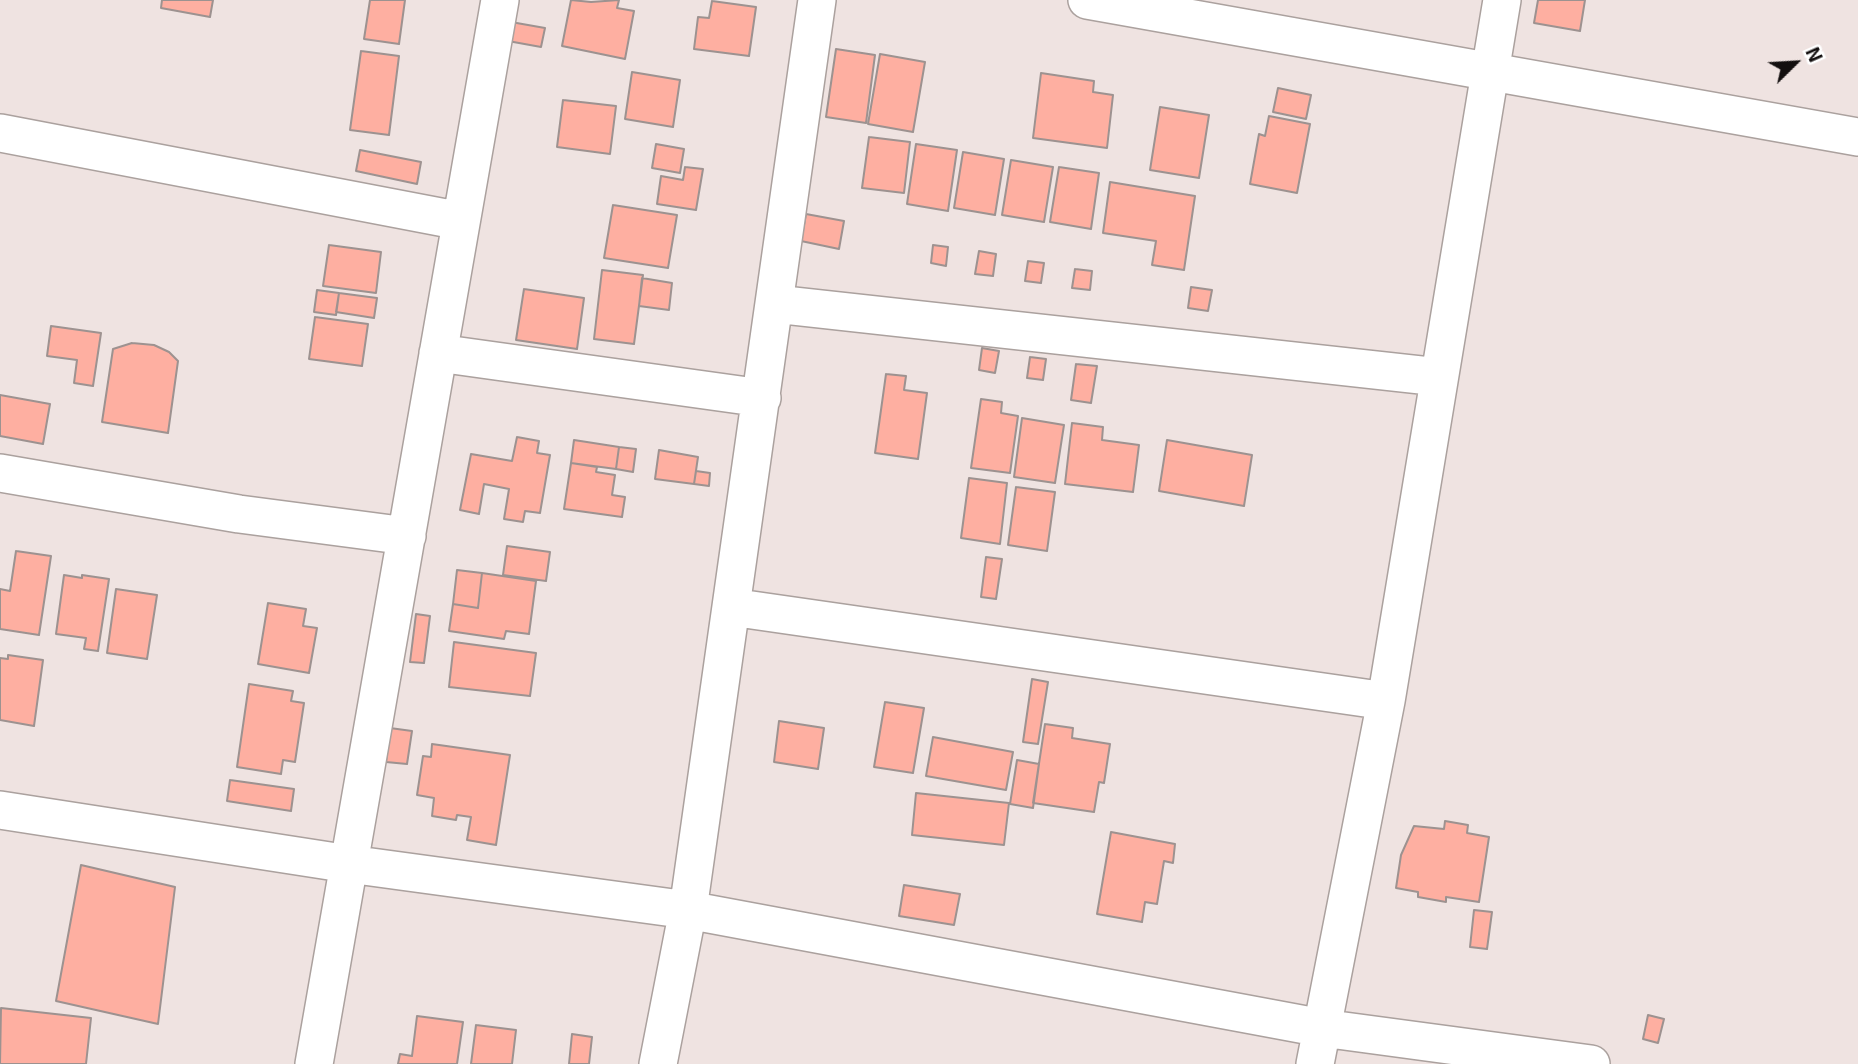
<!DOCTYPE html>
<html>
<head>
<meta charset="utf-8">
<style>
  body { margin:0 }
  #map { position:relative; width:1858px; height:1064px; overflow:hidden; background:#efe3e1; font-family:"Exo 2",sans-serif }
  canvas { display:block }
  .north { position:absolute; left:1760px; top:28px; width:70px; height:70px; -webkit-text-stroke:5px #fff; paint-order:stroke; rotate:66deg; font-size:19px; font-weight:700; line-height:28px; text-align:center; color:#130f0f }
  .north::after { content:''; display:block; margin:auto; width:24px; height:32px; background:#130f0f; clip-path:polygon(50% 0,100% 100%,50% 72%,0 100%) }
</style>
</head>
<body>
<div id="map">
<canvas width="1858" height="1064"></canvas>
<div class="north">N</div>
</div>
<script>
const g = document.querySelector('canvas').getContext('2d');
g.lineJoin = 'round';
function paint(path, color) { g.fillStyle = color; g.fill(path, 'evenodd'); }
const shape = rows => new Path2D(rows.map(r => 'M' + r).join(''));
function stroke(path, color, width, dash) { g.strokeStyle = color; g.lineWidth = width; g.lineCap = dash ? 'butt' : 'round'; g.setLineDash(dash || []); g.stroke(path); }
const building = shape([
  [162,0,213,0,210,17,161,8,162,0],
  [370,0,405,0,399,44,364,39,370,0],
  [571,0,591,2,619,0,617,8,634,11,625,59,562,46,571,0],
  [1538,0,1585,0,1580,31,1534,23,1538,0],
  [712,1,756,7,749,56,694,49,698,17,709,18,712,1],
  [511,22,545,28,541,47,508,41,511,22],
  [836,49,875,55,866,123,826,117,836,49],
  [361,51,399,56,389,135,350,130,361,51],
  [880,54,925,62,913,132,868,124,880,54],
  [632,72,680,80,673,127,625,119,632,72],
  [1041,73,1094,81,1093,92,1113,95,1107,148,1033,138,1041,73],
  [1278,88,1311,95,1306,119,1273,112,1278,88],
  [563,100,616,106,610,154,557,147,563,100],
  [1160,107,1209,115,1199,178,1150,170,1160,107],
  [1269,116,1310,124,1297,193,1250,184,1259,134,1265,136,1269,116],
  [869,137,910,142,904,193,862,188,869,137],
  [656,144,684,149,680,173,652,168,656,144],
  [916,144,957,150,948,211,907,204,916,144],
  [360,150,421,162,417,184,356,171,360,150],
  [963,152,1004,159,995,215,954,208,963,152],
  [1011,160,1053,167,1044,222,1002,215,1011,160],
  [685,167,703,169,696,210,657,204,661,176,683,180,685,167],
  [1059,167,1099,173,1091,229,1050,222,1059,167],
  [1110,182,1195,196,1184,270,1152,265,1156,241,1103,233,1110,182],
  [613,205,677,215,668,268,604,258,613,205],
  [806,214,844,221,839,249,801,241,806,214],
  [329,245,381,252,376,293,323,286,329,245],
  [933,245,948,247,946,266,931,263,933,245],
  [979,251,996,254,993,276,975,274,979,251],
  [1028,261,1044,263,1041,283,1025,281,1028,261],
  [1075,269,1092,271,1090,290,1072,288,1075,269],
  [602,270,643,275,634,344,594,339,602,270],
  [642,278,672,283,669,310,639,306,642,278],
  [1191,287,1212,290,1208,311,1188,308,1191,287],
  [524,289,584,298,577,349,516,340,524,289],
  [317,290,339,293,336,315,314,312,317,290],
  [339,293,377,298,374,318,336,312,339,293],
  [315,317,368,324,362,366,309,359,315,317],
  [51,326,101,333,93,386,74,383,77,360,47,356,51,326],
  [132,343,154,345,169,352,178,361,168,433,102,422,113,349,132,343],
  [982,348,999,351,995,373,979,370,982,348],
  [1030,357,1046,359,1043,380,1027,378,1030,357],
  [1076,364,1097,366,1091,403,1071,400,1076,364],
  [886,374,906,376,904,390,927,393,918,459,875,453,886,374],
  [0,395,50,404,43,444,0,436,0,395],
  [981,399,1002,402,1001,413,1018,416,1010,473,971,468,981,399],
  [1022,418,1064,425,1055,483,1014,477,1022,418],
  [1072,423,1103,427,1102,440,1139,445,1133,492,1065,484,1072,423],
  [517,437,539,441,537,453,550,455,540,513,525,511,523,522,504,519,509,489,484,484,479,514,460,510,471,454,512,461,517,437],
  [574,440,619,447,616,469,571,463,574,440],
  [1167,440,1252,455,1244,506,1159,491,1167,440],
  [619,447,636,449,633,472,616,469,619,447],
  [659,450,698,457,694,484,655,479,659,450],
  [571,463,597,467,596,472,615,475,612,495,625,497,622,517,564,509,571,463],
  [696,471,710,473,709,486,694,484,696,471],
  [969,478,1007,483,1000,544,961,538,969,478],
  [1016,487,1055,492,1047,551,1008,545,1016,487],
  [507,546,550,552,546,581,503,575,507,546],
  [16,551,51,556,39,635,0,629,0,589,10,591,16,551],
  [986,557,1002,559,996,599,981,597,986,557],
  [457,570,482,573,478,608,453,604,457,570],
  [482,573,536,581,529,634,506,631,504,639,449,631,453,604,478,608,482,573],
  [64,575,82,578,82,575,109,579,98,651,84,649,86,638,56,634,64,575],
  [116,589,157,595,147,659,107,653,116,589],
  [268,603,306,609,303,626,317,628,309,673,258,664,268,603],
  [416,614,430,616,424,663,410,662,416,614],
  [454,642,536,653,530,696,449,687,454,642],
  [8,655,43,660,34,726,0,720,0,658,8,659,8,655],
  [1032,679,1048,682,1038,744,1023,742,1032,679],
  [249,684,293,691,291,701,304,703,295,762,283,760,281,774,237,767,249,684],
  [885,702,924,708,913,773,874,767,885,702],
  [779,721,824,728,818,769,774,762,779,721],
  [1045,724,1073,728,1072,738,1110,744,1104,783,1099,782,1094,812,1033,803,1045,724],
  [390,728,412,731,407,764,386,762,390,728],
  [933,737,1013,752,1006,790,926,776,933,737],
  [432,744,510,755,496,845,467,840,471,817,457,815,456,820,432,816,434,798,417,795,423,756,431,757,432,744],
  [1017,760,1039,764,1033,808,1010,804,1017,760],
  [230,780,294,789,291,811,227,801,230,780],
  [916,793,1009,803,1004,845,912,835,916,793],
  [1445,821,1468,825,1467,833,1489,837,1479,902,1446,897,1446,902,1418,897,1418,892,1396,888,1401,855,1414,826,1444,829,1445,821],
  [1111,832,1175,844,1173,863,1164,861,1157,904,1145,902,1142,922,1097,914,1111,832],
  [81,865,175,887,158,1024,56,1001,81,865],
  [904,885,960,894,954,925,899,916,904,885],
  [1474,910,1492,912,1487,949,1470,947,1474,910],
  [1,1008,91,1018,86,1064,0,1064,1,1008],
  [1648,1015,1664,1019,1658,1043,1643,1039,1648,1015],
  [417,1016,463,1022,457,1064,398,1064,400,1054,412,1056,417,1016],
  [476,1025,516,1030,512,1064,471,1064,476,1025],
  [572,1034,592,1037,589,1064,569,1064,572,1034]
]);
paint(building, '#feafa1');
stroke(building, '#9d9290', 2);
const street = shape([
  [1087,0,1858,137],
  [0,133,461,221],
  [775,304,1439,377],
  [438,353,762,398],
  [0,473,239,514,407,536],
  [731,607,1386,701],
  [0,810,349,864,688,910,1322,1028,1591,1064],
  [314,1064,500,0],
  [658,1064,688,910,817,0],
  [1315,1064,1386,701,1502,0]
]);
stroke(street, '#aba19e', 40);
stroke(street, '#fff', 37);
</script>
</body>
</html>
